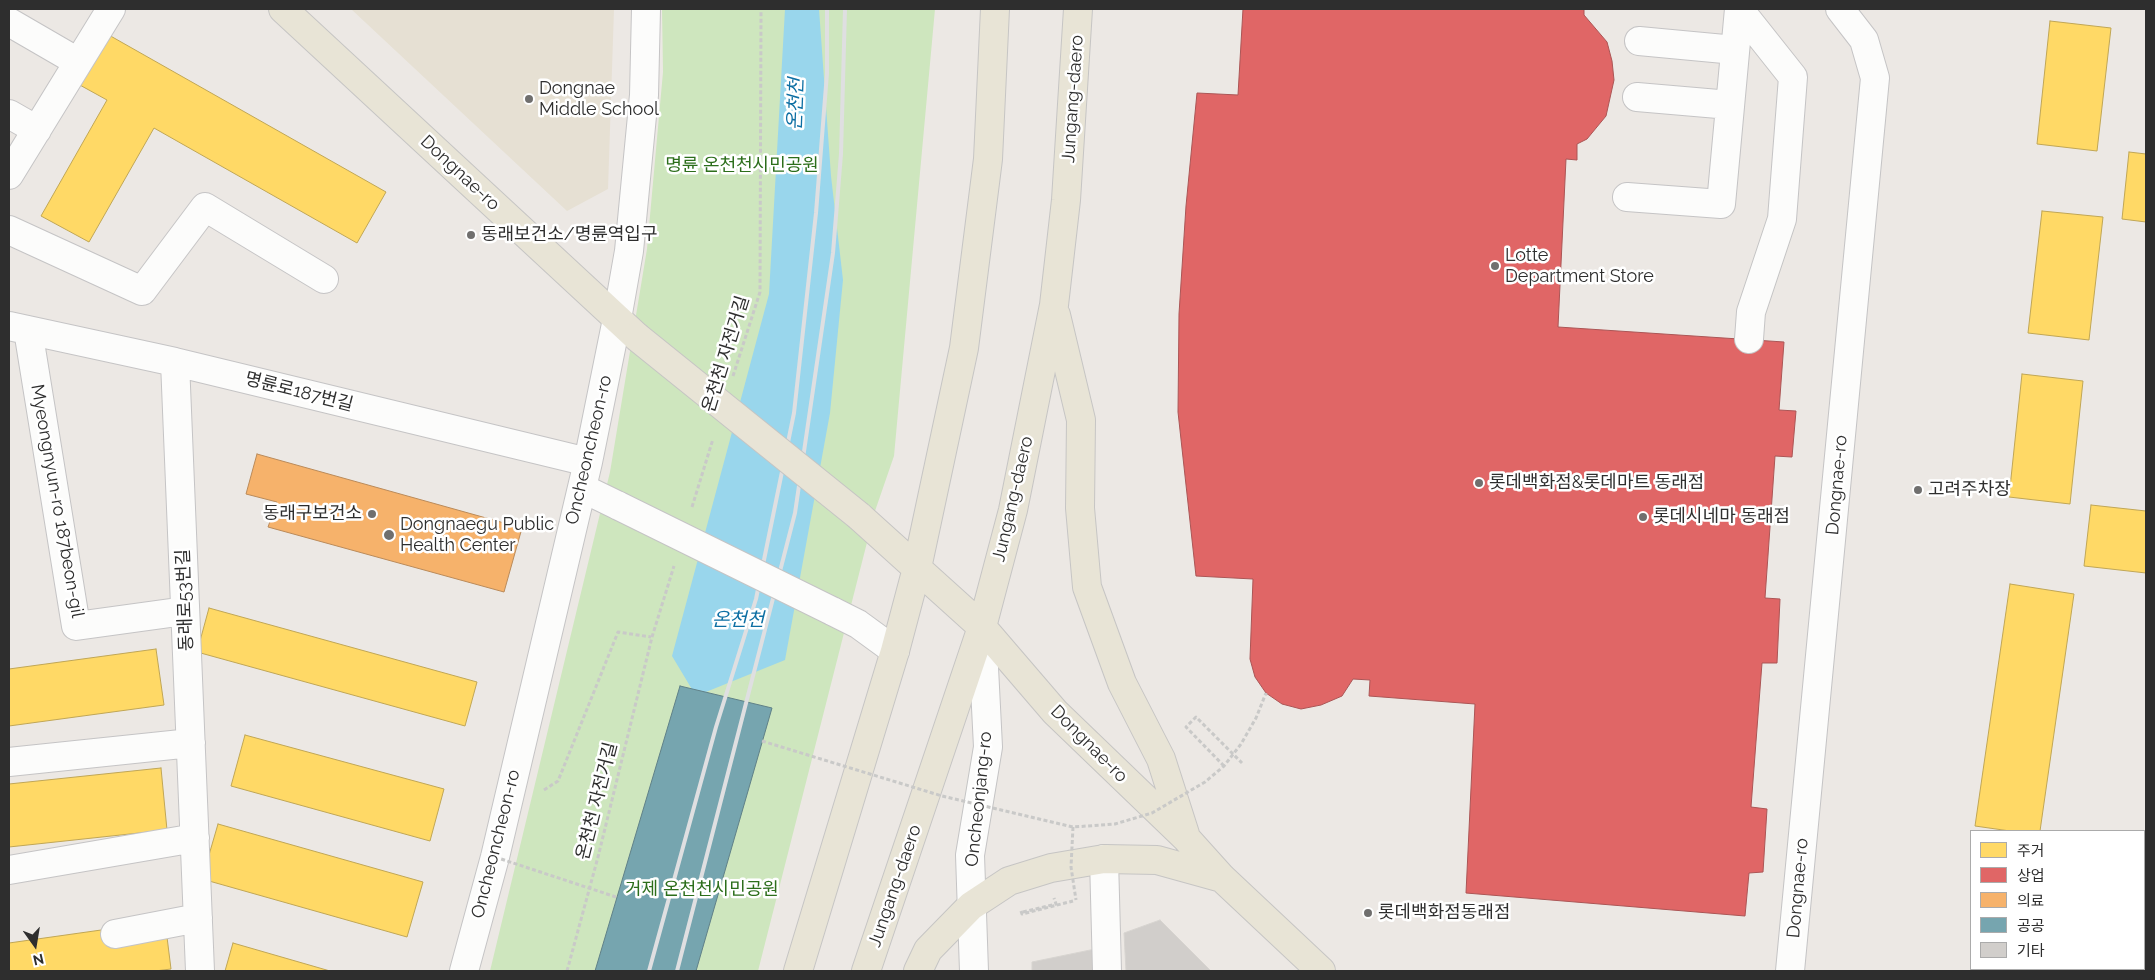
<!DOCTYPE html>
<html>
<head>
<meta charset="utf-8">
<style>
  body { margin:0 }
  #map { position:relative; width:2155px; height:980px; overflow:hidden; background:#ece8e4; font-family:Raleway,"Noto Sans KR",sans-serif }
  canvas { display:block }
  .frame { position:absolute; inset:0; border:10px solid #2e2e2e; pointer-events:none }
  .legend { position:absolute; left:1970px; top:830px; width:175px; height:140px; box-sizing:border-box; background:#fff; border:1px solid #ababab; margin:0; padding:6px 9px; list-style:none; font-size:15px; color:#2e2e2e }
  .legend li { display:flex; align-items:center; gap:10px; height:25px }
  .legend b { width:25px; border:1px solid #ababab }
  .north { position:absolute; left:10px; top:920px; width:50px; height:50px; -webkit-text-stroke:4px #fff; paint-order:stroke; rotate:167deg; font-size:14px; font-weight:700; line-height:20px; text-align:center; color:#2e2e2e }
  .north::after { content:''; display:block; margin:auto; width:18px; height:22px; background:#2e2e2e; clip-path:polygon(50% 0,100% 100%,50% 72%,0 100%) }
</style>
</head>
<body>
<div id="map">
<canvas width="2155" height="980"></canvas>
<div class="frame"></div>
<ul class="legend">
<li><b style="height:14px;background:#ffd966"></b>주거</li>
<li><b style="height:14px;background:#e06666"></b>상업</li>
<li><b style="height:14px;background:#f6b26b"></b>의료</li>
<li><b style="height:14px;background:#76a5af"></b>공공</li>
<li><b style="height:14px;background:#d1cecb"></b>기타</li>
</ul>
<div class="north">N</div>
</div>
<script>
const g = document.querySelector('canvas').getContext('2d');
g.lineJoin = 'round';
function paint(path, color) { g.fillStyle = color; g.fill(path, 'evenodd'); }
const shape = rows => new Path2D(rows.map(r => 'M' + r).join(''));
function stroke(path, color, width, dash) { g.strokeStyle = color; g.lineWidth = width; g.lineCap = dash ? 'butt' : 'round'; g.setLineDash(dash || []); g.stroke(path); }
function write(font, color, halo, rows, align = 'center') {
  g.font = font + ' Raleway,"Noto Sans KR",sans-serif'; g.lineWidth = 5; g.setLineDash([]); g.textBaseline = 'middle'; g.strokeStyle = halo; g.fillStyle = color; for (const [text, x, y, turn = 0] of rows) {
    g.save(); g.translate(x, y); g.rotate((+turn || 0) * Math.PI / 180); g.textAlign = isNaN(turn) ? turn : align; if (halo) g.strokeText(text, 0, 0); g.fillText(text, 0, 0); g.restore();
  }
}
paint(shape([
  [351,9,614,9,608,189,567,211]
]), '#e6e0d3');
paint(shape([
  [662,9,935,9,894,456,875,511,758,971,490,971,610,472,647,249,663,72]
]), '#cee6be');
paint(shape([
  [785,9,819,9,831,176,843,280,830,413,785,660,696,696,672,656,769,294]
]), '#99d6ec');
const homes = shape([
  [2050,21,2111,28,2097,151,2037,144,2050,21],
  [107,34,386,192,357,243,154,128,89,242,41,216,107,100,78,84,107,34],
  [2129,152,2146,154,2146,222,2122,219,2129,152],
  [2042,211,2103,217,2089,340,2028,333,2042,211],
  [2022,374,2083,381,2070,504,2009,497,2022,374],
  [2091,505,2146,511,2146,573,2084,566,2091,505],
  [2010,584,2074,594,2040,831,2010,831,1975,826,2010,584],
  [209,608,477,682,465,726,197,652,209,608],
  [156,649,164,705,9,726,9,669,156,649],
  [245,735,444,789,430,841,231,786,245,735],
  [161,768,167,830,9,847,9,784,161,768],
  [218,824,423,882,407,937,202,879,218,824],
  [165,921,171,969,155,971,9,971,9,943,165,921],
  [233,943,330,971,225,971,233,943],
  [2048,969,2112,969,2112,971,2049,971,2048,969]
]);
paint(homes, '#ffd966');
stroke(homes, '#c0a655', 1);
const shops = shape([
  [1243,9,1584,9,1584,15,1607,42,1612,61,1614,80,1606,116,1587,139,1577,144,1577,160,1566,159,1558,327,1784,342,1779,410,1796,411,1792,457,1775,456,1765,598,1780,599,1777,663,1762,663,1751,807,1767,809,1763,872,1749,873,1745,916,1466,893,1475,704,1369,696,1370,680,1353,679,1342,696,1321,705,1301,709,1282,704,1266,693,1255,677,1250,659,1253,579,1196,576,1178,412,1179,314,1186,206,1197,93,1238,95,1243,9]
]);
paint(shops, '#e06666');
stroke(shops, '#ab5555', 1);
const health = shape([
  [257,454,522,528,504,592,268,527,277,502,246,494,257,454]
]);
paint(health, '#f6b26b');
stroke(health, '#ba8a59', 1);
const public = shape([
  [680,686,772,708,696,971,595,971,680,686]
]);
paint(public, '#76a5af');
stroke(public, '#608188', 1);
const building = shape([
  [1160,920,1211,971,1126,971,1124,933,1160,920],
  [1100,948,1099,971,1032,971,1032,962,1100,948]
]);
paint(building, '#d1cecb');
stroke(building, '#d7d4d0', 1);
const minor = shape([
  [1739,9,1793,77,1782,219,1751,312,1749,339],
  [9,22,78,62],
  [1639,41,1735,50],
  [1637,97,1730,105],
  [9,114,37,130],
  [9,175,111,9],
  [1627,197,1721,204,1739,9],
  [9,230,142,291,205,207,324,279],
  [9,326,175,362,588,462],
  [28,330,76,626,185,611],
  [175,362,200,971],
  [582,488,619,506],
  [832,611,858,624,895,651],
  [9,762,191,743],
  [1104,859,1107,971],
  [9,870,195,838],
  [115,934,198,918],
  [464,971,495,857,588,462,617,319,629,251,644,95,646,9],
  [974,971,970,855,988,747,982,628],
  [1790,971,1875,78,1864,40,1840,9]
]);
const major = shape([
  [283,9,637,337],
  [1056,315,1081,420,1080,508,1087,587,1122,683,1161,759,1185,834],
  [859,516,982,627,1055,712,1186,838,1222,878,1321,971],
  [798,971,895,651,917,568,964,348,988,159,995,9],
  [866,971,982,627,1013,510,1054,305,1066,200,1078,9],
  [918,971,928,950,971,906,1009,881,1051,868,1104,859,1157,860,1222,878]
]);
stroke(minor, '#c5c4c5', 30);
stroke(major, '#c6c5c4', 30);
stroke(shape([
  [733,376,760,292,761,9],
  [692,507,713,439],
  [1224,766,1186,727,1196,717,1242,763],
  [544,790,558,781,618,632,651,637],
  [1021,911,1022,914,1073,901],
  [1023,912,1056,904,1054,898],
  [567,971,598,857,652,637,674,566]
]), '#c9c9c8', 3, [4, 2.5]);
stroke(minor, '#fcfcfb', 28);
stroke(major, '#e8e4d6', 28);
stroke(shape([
  [649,971,716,727,756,599,794,413,816,213,827,73,827,9],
  [677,971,795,513,833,253,841,154,845,9]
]), '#dfdfe1', 4);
const minorBridge = shape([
  [619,506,832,611]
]);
const majorBridge = shape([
  [637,337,859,516]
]);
stroke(minorBridge, '#c5c4c5', 30, []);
stroke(majorBridge, '#c6c5c4', 30, []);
stroke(shape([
  [762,741,942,796,1073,827,1115,824,1152,813,1205,782,1224,766,1241,744,1256,718,1266,693],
  [1073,827,1071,867,1076,900],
  [495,857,616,897]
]), '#c9c9c8', 3, [4, 2.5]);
stroke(minorBridge, '#fcfcfb', 28);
stroke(majorBridge, '#e8e4d6', 28);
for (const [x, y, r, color] of [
  [529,99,5,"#706f6e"],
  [471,235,5,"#706f6e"],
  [1495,266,5,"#706f6e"],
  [1479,483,5,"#706f6e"],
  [1918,490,5,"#706f6e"],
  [372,514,5,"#706f6e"],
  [1643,517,5,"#706f6e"],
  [389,535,6,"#706f6e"],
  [1368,913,5,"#706f6e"]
]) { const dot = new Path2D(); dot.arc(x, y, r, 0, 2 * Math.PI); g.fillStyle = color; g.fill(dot); stroke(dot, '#fff', 2); }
write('18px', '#2e2e2e', '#fff', [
  ["Dongnae",539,89],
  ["Middle School",539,110],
  ["동래보건소/명륜역입구",481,235],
  ["Lotte",1505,256],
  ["Department Store",1505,277],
  ["롯데백화점&롯데마트 동래점",1489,483],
  ["고려주차장",1928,490],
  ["동래구보건소",362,514,"right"],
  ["롯데시네마 동래점",1653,517],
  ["Dongnaegu Public",400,525],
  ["Health Center",400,546],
  ["롯데백화점동래점",1378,913]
], 'left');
write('18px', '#2e2e2e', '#fff', [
  ["Jungang-daero",1073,99,-86],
  ["Dongnae-ro",460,173,43],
  ["온천천 자전거길",726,354,-73],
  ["명륜로187번길",299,392,14],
  ["Oncheoncheon-ro",589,450,-77],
  ["Dongnae-ro",1837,485,-85],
  ["Jungang-daero",1013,499,-77],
  ["Myeongnyun-ro 187beon-gil",57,501,80],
  ["동래로53번길",185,600,-92],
  ["Dongnae-ro",1089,744,45],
  ["Oncheonjang-ro",979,799,-84],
  ["온천천 자전거길",597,801,-76],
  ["Oncheoncheon-ro",496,844,-76],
  ["Jungang-daero",895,886,-71],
  ["Dongnae-ro",1798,888,-85]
]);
write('18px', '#2c6e1b', '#fff', [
  ["명륜 온천천시민공원",742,166],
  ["거제 온천천시민공원",702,890]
]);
write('italic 19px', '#0d6fa3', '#fff', [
  ["온천천",796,104,-88],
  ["온천천",738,620]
]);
</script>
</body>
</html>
